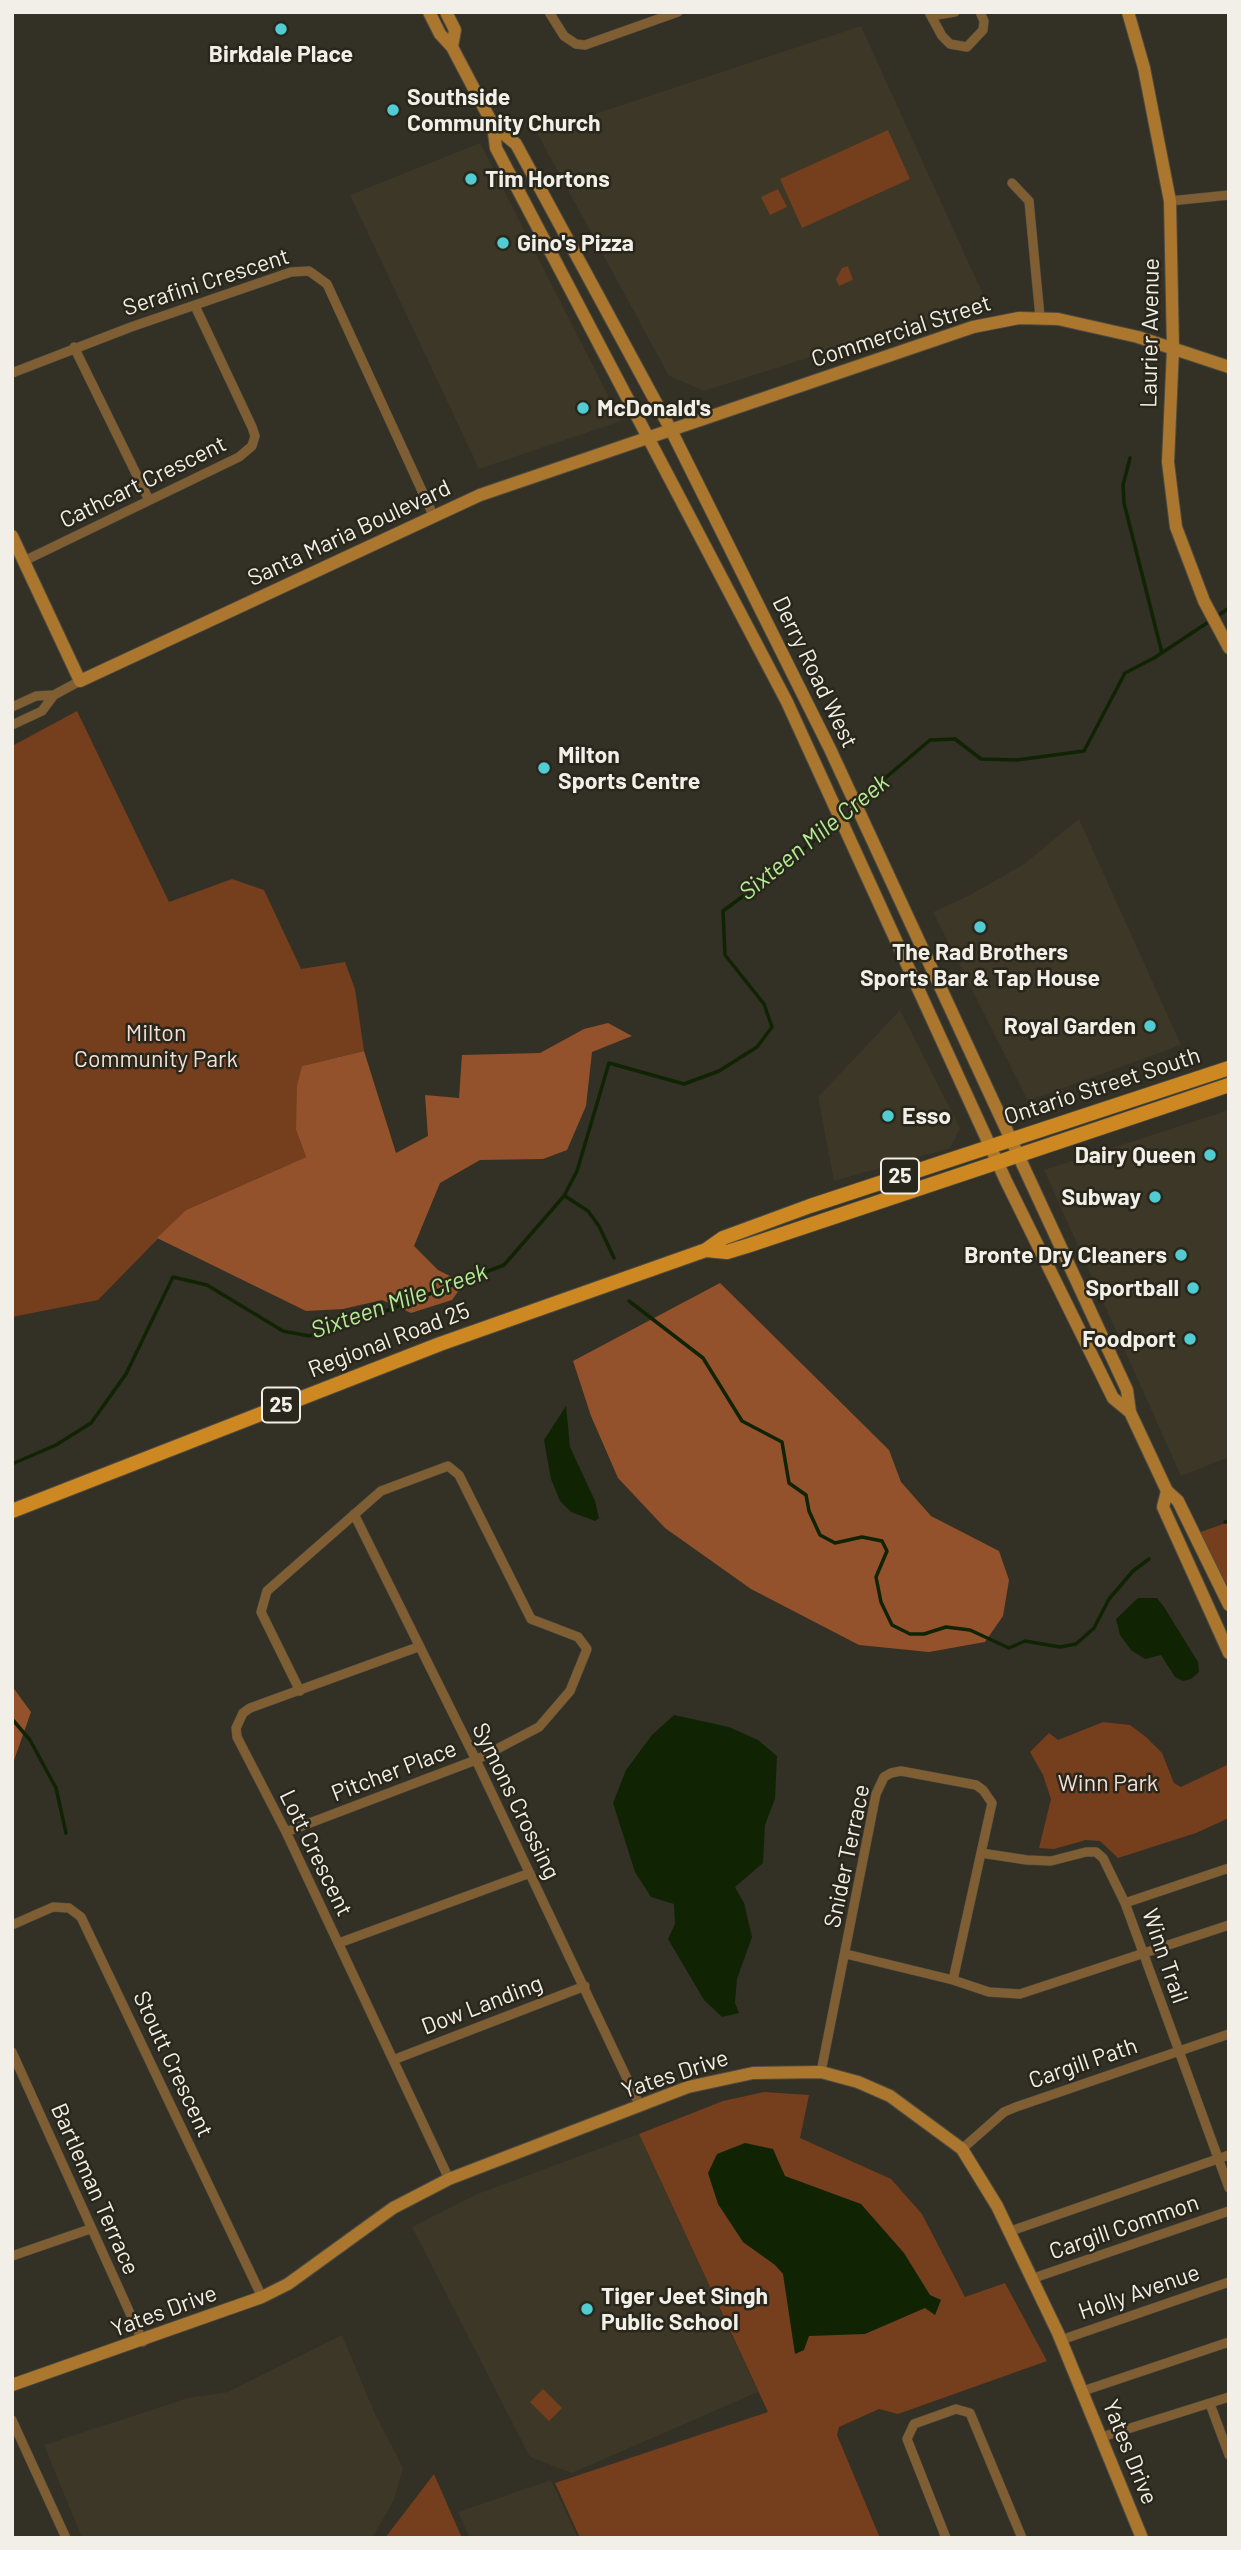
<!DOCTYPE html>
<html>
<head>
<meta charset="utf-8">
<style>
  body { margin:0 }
  #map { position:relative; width:1241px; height:2550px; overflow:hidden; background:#333025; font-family:Barlow,sans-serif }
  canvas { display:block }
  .frame { position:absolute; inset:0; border:14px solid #f1efe8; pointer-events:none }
</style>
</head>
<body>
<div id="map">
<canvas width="1241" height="2550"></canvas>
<div class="frame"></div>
</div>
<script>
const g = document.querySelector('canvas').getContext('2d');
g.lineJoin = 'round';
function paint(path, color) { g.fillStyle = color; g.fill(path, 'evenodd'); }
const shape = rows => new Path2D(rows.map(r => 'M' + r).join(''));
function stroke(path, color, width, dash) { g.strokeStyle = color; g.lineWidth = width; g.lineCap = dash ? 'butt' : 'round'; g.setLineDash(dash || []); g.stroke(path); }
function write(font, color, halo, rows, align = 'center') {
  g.font = font + ' Barlow,sans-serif'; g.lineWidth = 5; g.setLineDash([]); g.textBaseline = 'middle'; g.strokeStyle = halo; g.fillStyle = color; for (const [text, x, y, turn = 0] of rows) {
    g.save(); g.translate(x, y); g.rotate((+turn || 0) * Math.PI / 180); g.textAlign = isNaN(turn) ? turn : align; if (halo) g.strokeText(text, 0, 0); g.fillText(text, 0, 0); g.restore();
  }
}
paint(shape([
  [861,26,986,301,704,391,669,376,537,133],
  [480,143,621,421,479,469,350,195],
  [1079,819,1181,1045,1028,1101,933,912,968,896,1024,864],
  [900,1010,960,1128,950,1148,834,1181,818,1097],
  [1229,1110,1229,1457,1181,1476,1044,1170],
  [639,2134,758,2392,572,2473,530,2457,412,2227,477,2194],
  [342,2335,375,2414,403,2468,394,2500,372,2538,82,2538,44,2445,188,2398,228,2392],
  [551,2480,578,2538,470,2538,458,2512]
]), '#3c3726');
paint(shape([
  [888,130,910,179,802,228,780,179],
  [778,189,787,207,770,215,761,197],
  [848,266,853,280,839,286,836,279,842,268],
  [77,711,169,902,232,879,264,890,301,969,345,962,355,989,364,1051,302,1066,296,1130,306,1157,186,1210,98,1300,12,1317,12,746],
  [1229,1522,1229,1611,1192,1535],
  [1103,1722,1130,1725,1146,1737,1162,1753,1174,1783,1181,1787,1229,1764,1229,1818,1196,1833,1118,1858,1100,1841,1086,1840,1054,1849,1039,1848,1051,1799,1043,1775,1030,1752,1049,1733,1058,1740],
  [764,2092,809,2095,800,2138,891,2179,922,2214,965,2297,1005,2283,1047,2361,898,2414,879,2409,839,2427,837,2435,880,2538,580,2538,555,2483,768,2412,639,2134,723,2101],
  [543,2389,562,2408,549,2421,530,2402],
  [434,2474,462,2538,385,2538]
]), '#753e1d');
paint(shape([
  [608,1023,632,1036,592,1052,586,1106,567,1150,543,1159,480,1160,440,1183,414,1246,438,1270,464,1283,452,1300,411,1313,382,1300,343,1309,306,1311,157,1238,186,1210,306,1157,296,1130,297,1086,302,1066,364,1051,396,1153,428,1136,425,1095,459,1098,462,1055,540,1053,584,1029],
  [720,1283,889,1450,901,1482,931,1516,999,1551,1009,1580,1003,1616,985,1642,929,1652,859,1645,751,1589,665,1528,618,1478,591,1416,573,1361],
  [12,1686,31,1712,12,1766]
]), '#93522b');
paint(shape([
  [566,1406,570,1447,595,1501,599,1518,595,1521,571,1512,560,1501,551,1479,544,1440],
  [1138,1598,1157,1598,1164,1607,1198,1662,1199,1672,1191,1679,1183,1681,1175,1677,1161,1655,1145,1659,1131,1650,1120,1635,1116,1619],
  [674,1715,729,1727,758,1740,777,1756,775,1799,765,1825,763,1863,735,1887,744,1903,752,1937,737,1979,735,2003,739,2013,722,2017,704,2000,668,1939,675,1924,674,1904,651,1897,635,1872,613,1803,626,1770,652,1735],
  [745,2143,773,2149,785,2176,861,2204,904,2253,930,2295,941,2300,935,2315,925,2308,865,2334,809,2336,804,2350,795,2354,783,2274,775,2265,743,2242,718,2204,708,2173,717,2154]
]), '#102404');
stroke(shape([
  [1130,458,1123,485,1124,503,1162,653],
  [1216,617,1229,608],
  [858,801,930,740,955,739,981,759,1017,760,1084,751,1125,673,1154,658,1210,621],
  [565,1196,588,1211,599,1226,614,1258],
  [629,1301,703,1358,742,1421,782,1442,789,1483,806,1495,809,1511,820,1535,835,1543,862,1537,882,1541,887,1551,876,1577,881,1602,892,1625,910,1634,924,1634,946,1627,970,1630,1009,1648,1025,1641,1060,1647,1076,1644,1094,1628,1109,1599,1133,1571,1149,1559],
  [12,1464,56,1445,91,1423,126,1374,173,1277,207,1285,283,1331,309,1336,383,1312,504,1265,564,1196,577,1171,609,1063,684,1084,719,1071,757,1047,772,1027,764,1004,725,955,723,911,788,863,837,820],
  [1225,1522,1229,1522],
  [12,1719,30,1740,56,1788,66,1833]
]), '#102404', 3.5);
const street = shape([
  [549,12,564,36,576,44,585,45,678,12],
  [929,12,942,36,950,44,967,47,983,30,984,21,980,12],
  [931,16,955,12],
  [1012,183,1029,201,1040,317],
  [1170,201,1229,195],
  [74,347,149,500],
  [12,373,131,327,291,272,309,271,327,284,434,517],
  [24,561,239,457,252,446,255,436,252,427,195,306],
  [54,695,80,681],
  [12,707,36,696,54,695,42,711,12,725],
  [354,1514,476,1760,640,2106],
  [418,1647,250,1708,243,1713,236,1728,237,1737,286,1832,449,2179],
  [286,1832,476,1760,539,1727,570,1691,587,1649,578,1637,531,1619,459,1475,448,1466,381,1491,267,1591,261,1612,300,1691],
  [981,1853,1027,1860,1051,1861,1086,1852,1096,1852,1103,1858,1125,1903,1229,2188],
  [1125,1903,1229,1868],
  [12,1925,53,1907,69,1908,81,1917,262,2297],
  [339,1943,530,1873],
  [846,1954,953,1980,989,1992,1020,1994,1229,1925],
  [12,2052,143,2342],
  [393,2060,585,1986],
  [821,2072,876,1794,884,1777,891,1773,901,1771,976,1785,983,1790,992,1803,953,1980],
  [962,2149,1004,2112,1016,2107,1229,2034],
  [1008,2232,1229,2155],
  [12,2256,90,2229],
  [1031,2279,1229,2211],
  [1061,2340,1229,2282],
  [1083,2391,1229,2342],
  [1210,2404,1229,2455],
  [12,2420,66,2538],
  [1102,2437,1229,2397],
  [946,2538,907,2439,914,2424,956,2409,970,2413,1022,2538]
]);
const secondary = shape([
  [429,12,440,34,452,47,493,125,496,148,787,702,1006,1181,1113,1398,1130,1412],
  [446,12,455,30,452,47],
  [1128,12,1144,68,1170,201,1173,349,1168,462,1176,527,1204,601,1229,648],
  [493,125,516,144,671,430,830,749,1127,1390,1130,1412,1167,1491,1178,1501,1229,1605],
  [12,536,80,681,480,495,973,327,1019,318,1058,319,1138,337,1229,367],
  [1167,1491,1163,1507,1229,1653],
  [12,2385,262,2297,288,2284,393,2208,449,2179,688,2087,753,2073,821,2072,858,2082,890,2096,962,2149,997,2206,1058,2333,1142,2538]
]);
const primary = shape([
  [706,1250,727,1252,750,1245,1229,1085],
  [12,1511,440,1344,706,1250,723,1238,810,1206,1229,1068]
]);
stroke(street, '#4e4b40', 10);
stroke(secondary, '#4e4b40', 14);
stroke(primary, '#4e4b40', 16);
stroke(street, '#7f5e34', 9);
stroke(secondary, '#ab762e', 12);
stroke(primary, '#cd8821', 14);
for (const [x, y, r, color] of [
  [281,29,7,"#51ccd2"],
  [393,110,7,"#51ccd2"],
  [471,179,7,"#51ccd2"],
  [503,243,7,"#51ccd2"],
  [583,408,7,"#51ccd2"],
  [544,768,7,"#51ccd2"],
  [980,927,7,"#51ccd2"],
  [1150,1026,7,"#51ccd2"],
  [888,1116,7,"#51ccd2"],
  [1210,1155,7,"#51ccd2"],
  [1155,1197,7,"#51ccd2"],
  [1181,1255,7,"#51ccd2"],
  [1193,1288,7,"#51ccd2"],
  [1190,1339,7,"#51ccd2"],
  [587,2309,7,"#51ccd2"]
]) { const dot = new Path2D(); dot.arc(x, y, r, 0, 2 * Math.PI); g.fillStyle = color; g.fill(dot); stroke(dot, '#29261b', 2.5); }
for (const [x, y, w] of [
  [900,1176,38],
  [281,1405,38]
]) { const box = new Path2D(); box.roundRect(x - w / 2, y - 17.5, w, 35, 5); g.fillStyle = '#29261b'; g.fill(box); stroke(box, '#f1efe8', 2); }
write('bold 21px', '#f1efe8', null, [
  ["25",900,1176],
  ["25",281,1405]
]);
write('bold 23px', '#f1efe8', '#29261b', [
  ["Birkdale Place",281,54,"center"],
  ["Southside",407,97],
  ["Community Church",407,123],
  ["Tim Hortons",485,179],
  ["Gino's Pizza",517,243],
  ["McDonald's",597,408],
  ["Milton",558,755],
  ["Sports Centre",558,781],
  ["The Rad Brothers",980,952,"center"],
  ["Sports Bar & Tap House",980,978,"center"],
  ["Royal Garden",1136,1026,"right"],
  ["Esso",902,1116],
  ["Dairy Queen",1196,1155,"right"],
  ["Subway",1141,1197,"right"],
  ["Bronte Dry Cleaners",1167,1255,"right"],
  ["Sportball",1179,1288,"right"],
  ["Foodport",1176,1339,"right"],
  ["Tiger Jeet Singh",601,2296],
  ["Public School",601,2322]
], 'left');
write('23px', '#f1efe8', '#29261b', [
  ["Serafini Crescent",206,282,-18],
  ["Commercial Street",901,331,-18],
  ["Laurier Avenue",1150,333,-89],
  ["Cathcart Crescent",143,482,-26],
  ["Santa Maria Boulevard",349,533,-25],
  ["Derry Road West",815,672,64],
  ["Ontario Street South",1102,1086,-18],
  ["Regional Road 25",389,1340,-21],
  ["Pitcher Place",394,1771,-21],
  ["Symons Crossing",516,1801,64],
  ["Lott Crescent",316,1853,64],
  ["Snider Terrace",847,1856,-78],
  ["Winn Trail",1165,1956,71],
  ["Dow Landing",482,2005,-21],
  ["Cargill Path",1083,2063,-19],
  ["Stoutt Crescent",173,2064,65],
  ["Yates Drive",675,2074,-18],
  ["Bartleman Terrace",95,2189,66],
  ["Cargill Common",1124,2227,-19],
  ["Holly Avenue",1139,2292,-19],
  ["Yates Drive",164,2311,-20],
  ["Yates Drive",1130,2452,68]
]);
write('23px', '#f3dfd5', '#29261b', [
  ["Milton",156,1033],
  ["Community Park",156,1059],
  ["Winn Park",1108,1783]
]);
write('italic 24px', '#b3ed94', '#29261b', [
  ["Sixteen Mile Creek",814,837,-39],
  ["Sixteen Mile Creek",399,1301,-19]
]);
</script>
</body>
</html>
